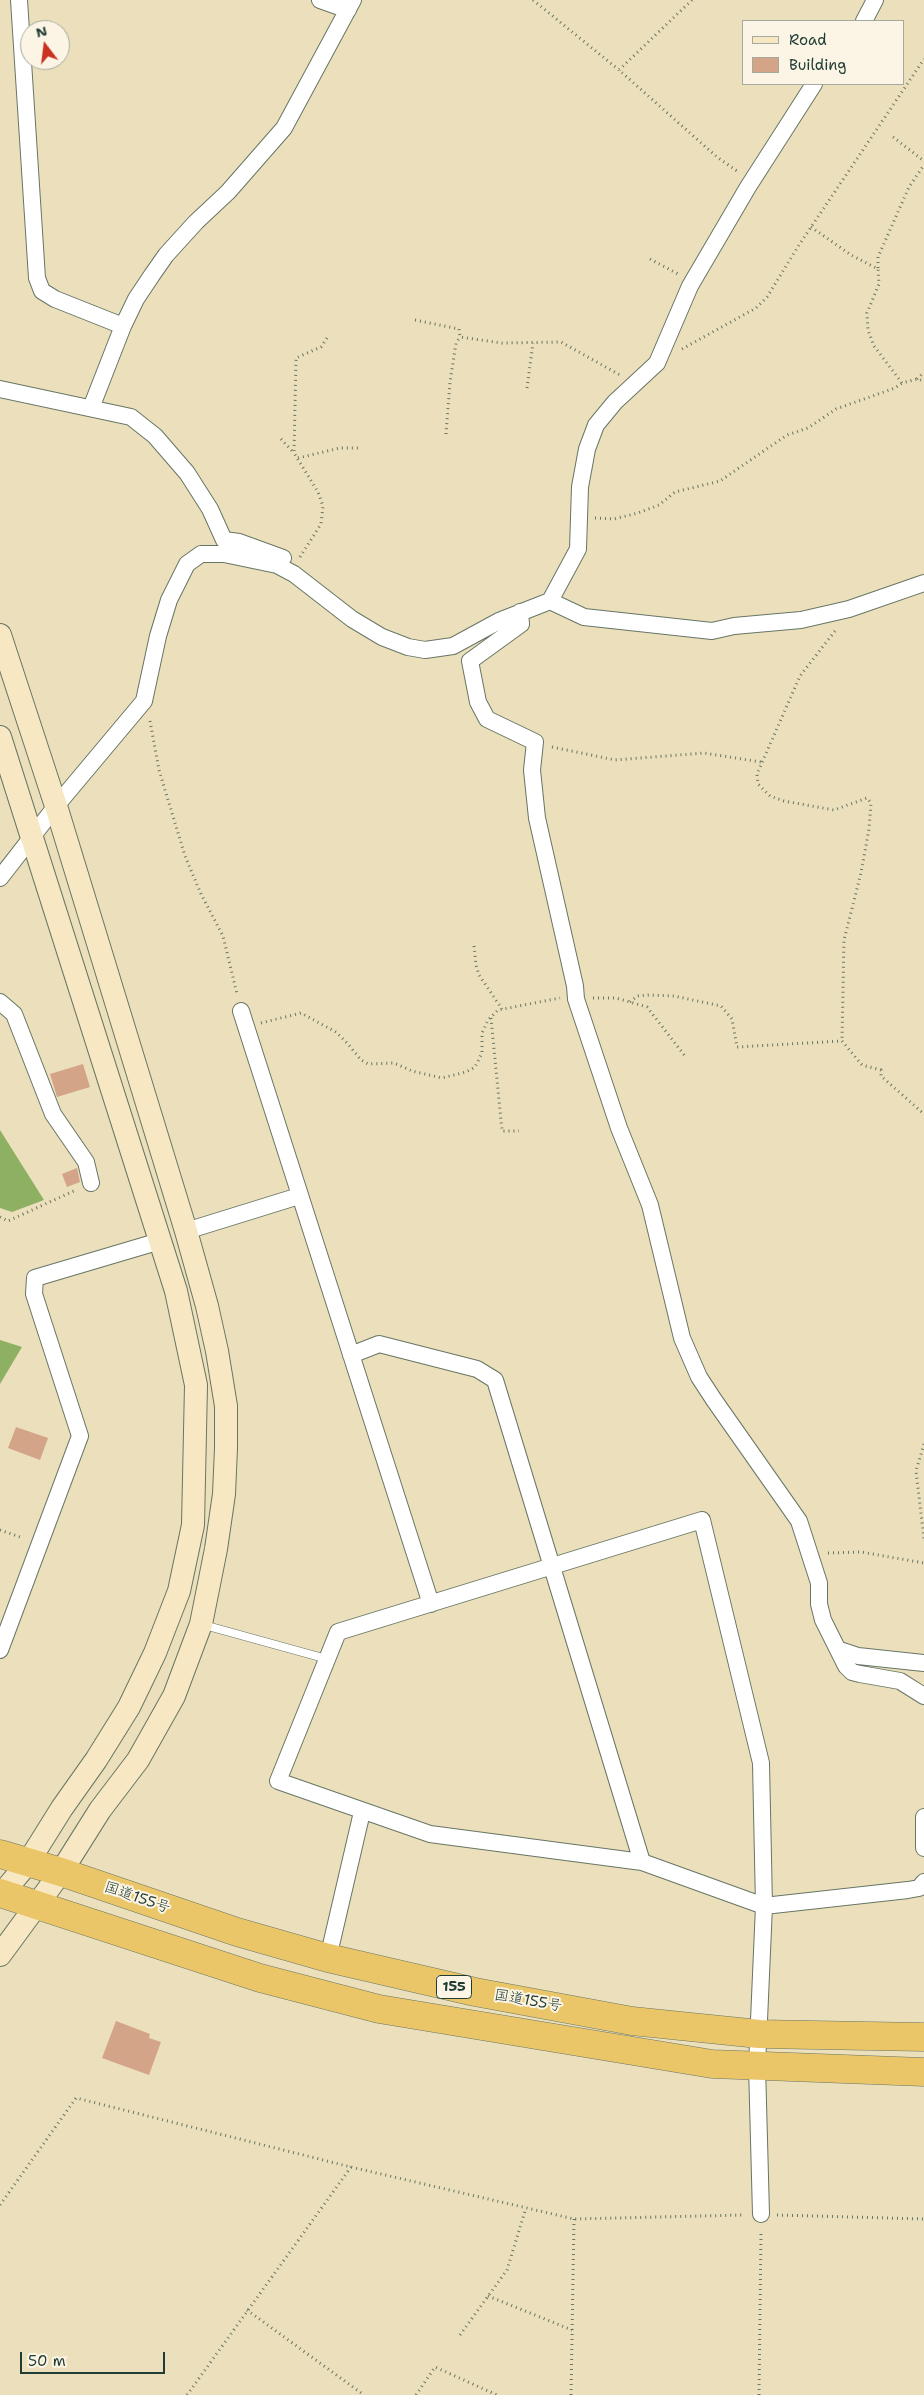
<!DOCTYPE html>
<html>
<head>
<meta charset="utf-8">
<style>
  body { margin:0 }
  #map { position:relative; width:924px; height:2395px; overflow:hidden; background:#ecdfbc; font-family:"Shantell Sans",sans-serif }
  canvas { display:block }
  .legend { position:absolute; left:742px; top:20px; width:162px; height:65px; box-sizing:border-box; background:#fcf5e5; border:1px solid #a4ab9e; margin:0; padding:6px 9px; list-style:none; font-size:15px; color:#1f3d34 }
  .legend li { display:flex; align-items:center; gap:10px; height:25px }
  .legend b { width:25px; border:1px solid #a4ab9e }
  .north { position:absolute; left:20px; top:20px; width:50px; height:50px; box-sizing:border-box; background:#fcf5e5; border:1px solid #a4ab9e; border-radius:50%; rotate:345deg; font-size:14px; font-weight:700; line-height:20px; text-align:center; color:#1f3d34 }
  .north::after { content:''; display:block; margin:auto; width:18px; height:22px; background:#c8321e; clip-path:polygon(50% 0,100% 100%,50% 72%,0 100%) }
  .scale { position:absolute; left:20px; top:2352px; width:145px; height:22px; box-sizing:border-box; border:2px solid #1f3d34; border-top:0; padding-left:6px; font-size:15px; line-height:18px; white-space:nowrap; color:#1f3d34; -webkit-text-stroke:4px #fcf5e5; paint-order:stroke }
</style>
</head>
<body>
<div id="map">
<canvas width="924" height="2395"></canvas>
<ul class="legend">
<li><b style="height:6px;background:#f7e8c3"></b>Road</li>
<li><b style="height:14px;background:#d4a488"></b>Building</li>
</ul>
<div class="north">N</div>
<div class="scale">50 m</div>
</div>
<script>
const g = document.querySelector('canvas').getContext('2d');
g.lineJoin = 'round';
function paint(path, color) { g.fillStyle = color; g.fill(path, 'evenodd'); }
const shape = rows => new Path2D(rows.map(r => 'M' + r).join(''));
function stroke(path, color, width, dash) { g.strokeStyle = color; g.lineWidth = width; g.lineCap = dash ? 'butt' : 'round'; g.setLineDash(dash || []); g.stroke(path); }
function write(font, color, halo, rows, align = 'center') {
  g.font = font + ' "Shantell Sans","Klee One",sans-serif'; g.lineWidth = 4; g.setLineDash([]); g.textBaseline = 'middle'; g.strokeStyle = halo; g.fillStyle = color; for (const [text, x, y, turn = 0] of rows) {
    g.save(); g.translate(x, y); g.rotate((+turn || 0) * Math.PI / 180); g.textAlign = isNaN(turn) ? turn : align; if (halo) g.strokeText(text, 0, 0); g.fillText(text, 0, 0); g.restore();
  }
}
paint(shape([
  [0,1130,44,1200,12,1212,0,1208],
  [0,1340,22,1347,0,1384]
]), '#8eb063');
paint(shape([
  [83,1064,90,1087,57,1097,50,1074],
  [77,1168,80,1182,67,1187,62,1174],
  [16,1427,48,1438,40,1460,8,1448],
  [116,2021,150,2034,149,2038,161,2042,149,2075,102,2058]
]), '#d4a488');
const lane = shape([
  [204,1625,327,1659]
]);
const street = shape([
  [19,0,37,278,42,291,55,299,123,326],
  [320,0,348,10],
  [864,21,875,0],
  [0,389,131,417,155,436,187,473,210,509,224,540,239,542,283,558],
  [91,408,123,326,136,299,152,275,166,255,196,222,228,192,284,128,353,0],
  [550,601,584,617,712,631,734,626,801,620,849,609,924,583],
  [520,612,521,624,470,661,478,702,487,719,535,742,532,770,537,818,575,986,576,999,619,1128,650,1205,682,1338,699,1377,714,1400,799,1521,819,1583,819,1604,823,1620,846,1666,852,1672,860,1674,900,1681,924,1696],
  [0,878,56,806,144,701,158,636,169,600,187,564,201,554,224,554,277,565,294,574,352,619,382,637,408,647,425,650,453,646,499,621,550,601,578,549,580,487,587,449,596,425,615,402,657,363,690,286,748,187,814,84],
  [0,1002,14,1014,53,1114,86,1162,91,1183],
  [241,1011,431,1604],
  [186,1231,299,1196],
  [351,1355,379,1344,477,1369,495,1380,642,1862],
  [0,1650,80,1436,34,1294,35,1278,160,1241],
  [840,1650,858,1656,924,1663],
  [924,1817,924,1848],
  [328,1958,362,1812],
  [761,2214,757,2066,764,1906,761,1763,702,1520,338,1632,278,1781,430,1834,642,1862,764,1906,908,1890,919,1888,924,1882]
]);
const secondary = shape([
  [0,635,56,806,186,1231,207,1306,217,1351,226,1406,226,1448,224,1494,216,1549,201,1624,174,1696,138,1760,100,1810,61,1872,0,1955],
  [0,737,176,1291,196,1385,193,1525,179,1591,155,1653,129,1707,96,1760,62,1808,27,1864,0,1896]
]);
const highway = shape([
  [0,1854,61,1872,237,1932,328,1958,475,1992,632,2021,759,2034,924,2037],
  [0,1893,260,1978,379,2009,712,2064,924,2072]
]);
stroke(lane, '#677664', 9);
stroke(street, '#677664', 18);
stroke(secondary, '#677664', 24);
stroke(highway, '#677664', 29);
stroke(shape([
  [533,0,619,70],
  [692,0,619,70,717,157,737,171],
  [893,137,924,161],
  [811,227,851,255,878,269,879,284,867,313,868,330,874,346,902,383,917,379,924,381],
  [650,259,678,274],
  [878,268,878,257,909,187,924,165],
  [415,320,459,329,460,337,502,343,561,342,620,375],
  [682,349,756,308,767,297,799,245,924,59],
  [917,379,924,372],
  [527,388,533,343],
  [446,434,450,382,456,343,460,337],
  [281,439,294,453],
  [298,458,340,448,360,448],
  [595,518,614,519,638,513,659,505,675,492,720,481,787,435,808,428,836,409,895,388,902,383],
  [300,557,321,524,323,506,318,492,294,453,296,358,321,347,327,338],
  [835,631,800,676,757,774,758,784,770,796,784,801,834,810,867,798,871,803,869,829,861,873,844,940,842,1041],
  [150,721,159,770,185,856,201,894,223,936,237,994],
  [552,747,615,760,704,753,761,762],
  [474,946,476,965,479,975,502,1009],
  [593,998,616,998,647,1007,685,1056],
  [630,1002,637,996,649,995,674,996,721,1006,732,1019,737,1047,842,1041,862,1065,881,1070,881,1076,924,1114],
  [491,1018,502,1131,519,1131],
  [261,1023,301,1013,336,1032,348,1044,361,1060,368,1064,394,1063,412,1071,442,1078,466,1072,475,1067,482,1053,482,1033,488,1020,498,1010,560,998],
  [0,1217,8,1221,76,1190],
  [924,1444,916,1471,924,1539],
  [0,1530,23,1538],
  [828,1553,861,1552,924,1563],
  [0,2205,76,2098,351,2167,574,2219,743,2215],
  [777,2215,924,2219],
  [488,2296,572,2330],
  [247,2310,364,2395],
  [460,2335,507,2270,526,2208],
  [187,2395,351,2167],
  [416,2395,435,2367,497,2395],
  [571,2395,574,2219],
  [759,2395,761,2231]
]), '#677664', 3, [1, 4]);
stroke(lane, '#fff', 8);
stroke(street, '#fff', 16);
stroke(secondary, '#f7e8c3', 22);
stroke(highway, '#eac669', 28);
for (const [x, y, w] of [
  [454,1987,35]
]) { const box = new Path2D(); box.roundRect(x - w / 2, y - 11.5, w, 23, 4); g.fillStyle = '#fcf5e5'; g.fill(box); stroke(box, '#1f3d34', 1); }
write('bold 14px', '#1f3d34', null, [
  ["155",454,1987]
]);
write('15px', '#1f3d34', '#fcf5e5', [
  ["国道155号",137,1898,19],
  ["国道155号",528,2001,10]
]);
</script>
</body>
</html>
